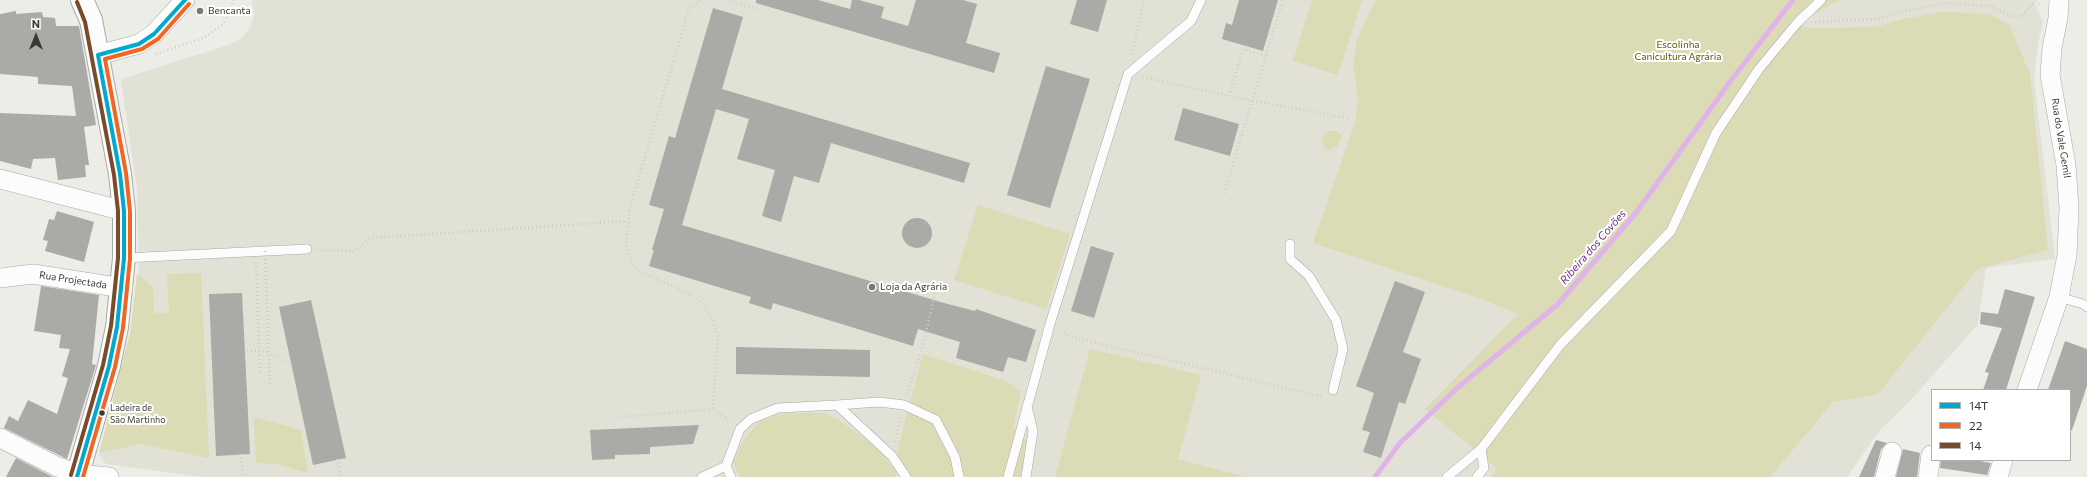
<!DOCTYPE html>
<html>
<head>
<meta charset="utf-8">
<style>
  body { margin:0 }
  #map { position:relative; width:2087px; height:477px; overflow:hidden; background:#edede8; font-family:Commissioner,sans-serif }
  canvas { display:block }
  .legend { position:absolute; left:1931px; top:389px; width:140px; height:72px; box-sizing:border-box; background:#fff; border:1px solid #b0b0ae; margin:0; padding:5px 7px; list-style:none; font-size:12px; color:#3a3a35 }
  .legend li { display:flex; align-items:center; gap:8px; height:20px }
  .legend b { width:20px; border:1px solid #b0b0ae }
  .north { position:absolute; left:16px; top:16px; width:40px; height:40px; -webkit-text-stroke:3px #fff; paint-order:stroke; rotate:0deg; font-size:11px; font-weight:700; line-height:16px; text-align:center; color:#3a3a35 }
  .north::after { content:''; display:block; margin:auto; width:14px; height:18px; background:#3a3a35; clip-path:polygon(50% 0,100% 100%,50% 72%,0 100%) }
</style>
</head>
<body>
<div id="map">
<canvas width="2087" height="477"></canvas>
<ul class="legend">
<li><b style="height:5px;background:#00a9ce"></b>14T</li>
<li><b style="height:5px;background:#f26522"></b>22</li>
<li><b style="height:5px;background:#7a4b2a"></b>14</li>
</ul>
<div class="north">N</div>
</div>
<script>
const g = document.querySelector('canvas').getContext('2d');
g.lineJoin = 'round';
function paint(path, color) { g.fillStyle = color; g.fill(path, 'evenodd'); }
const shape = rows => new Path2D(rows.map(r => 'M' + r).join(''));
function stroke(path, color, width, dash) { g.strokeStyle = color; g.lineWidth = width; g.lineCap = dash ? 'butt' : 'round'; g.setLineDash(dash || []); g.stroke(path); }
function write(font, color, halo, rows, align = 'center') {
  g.font = font + ' Commissioner,sans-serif'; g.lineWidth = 4; g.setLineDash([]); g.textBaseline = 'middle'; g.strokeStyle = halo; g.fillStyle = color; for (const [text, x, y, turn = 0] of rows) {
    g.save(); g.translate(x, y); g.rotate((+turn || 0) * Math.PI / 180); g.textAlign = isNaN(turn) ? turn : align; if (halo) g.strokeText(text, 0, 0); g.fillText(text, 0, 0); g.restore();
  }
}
paint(shape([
  [252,0,2033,0,2043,22,2038,44,2034,79,2055,259,1986,268,1978,324,1909,402,1879,431,1847,477,201,477,106,464,99,455,131,334,139,274,137,190,121,79,228,45,241,39,251,26,254,15]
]), '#e1e2d5');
paint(shape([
  [1312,0,1362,0,1338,75,1293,61],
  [1377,0,1840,0,1797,23,1807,28,1876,27,1902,19,1943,12,1988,14,2009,24,2030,74,2048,250,1978,269,1878,394,1833,402,1770,477,1491,477,1497,468,1425,409,1518,314,1476,297,1313,243,1356,120,1358,98,1353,65,1357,40,1372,7],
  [1328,131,1336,131,1342,135,1338,146,1326,151,1321,139],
  [978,205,1070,234,1046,309,954,280],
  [201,273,209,458,140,444,99,453,130,333,137,274,153,287,154,314,169,313,167,274],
  [1090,349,1201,375,1178,459,1246,477,1055,477],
  [923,354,1006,381,1021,392,1013,427,1028,442,1023,477,912,477,896,455],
  [788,413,823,413,839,420,873,445,896,470,896,475,894,477,740,477,733,462,743,441,758,423,774,416],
  [254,417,301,430,308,473,276,464,256,463]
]), '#dbdbb6');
stroke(shape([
  [1375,477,1400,443,1455,390,1558,304,1635,214,1729,83,1793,0]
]), '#e0b4e9', 5);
paint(shape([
  [756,0,818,0,850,9,852,0,859,0,884,7,881,18,908,26,916,0,963,0,977,4,966,43,1000,53,994,73,756,3],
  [1077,0,1107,0,1098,32,1070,24],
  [1239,0,1278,0,1263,51,1222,39,1226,23,1232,25],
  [713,8,743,17,722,89,970,163,964,183,831,143,819,183,794,176,781,222,762,216,775,170,737,159,749,119,716,109,682,225,944,303,975,311,976,309,1036,330,1026,362,1008,357,1003,372,956,358,960,342,918,329,913,346,773,303,771,310,749,303,751,297,649,266,654,250,652,250,664,209,649,205,669,136,675,138],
  [16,11,16,14,42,12,43,17,55,18,56,26,79,26,96,125,84,127,89,165,85,165,86,177,58,180,55,158,33,159,31,169,0,161,0,113,76,116,72,86,38,84,38,77,0,74,0,14],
  [1046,66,1090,79,1050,208,1007,195],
  [1183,108,1239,124,1230,156,1174,140],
  [57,211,94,222,84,262,45,251,48,241,43,240,49,219,54,220],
  '902 233a15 15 0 1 1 30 0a15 15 0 1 1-30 0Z',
  [1091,246,1114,253,1094,318,1071,311],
  [1395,281,1425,292,1403,352,1421,359,1405,404,1399,402,1381,458,1363,452,1370,432,1362,430,1374,393,1356,386],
  [41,286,99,295,92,364,96,365,67,459,4,428,9,416,18,421,28,400,57,414,68,378,62,376,70,349,59,348,61,335,34,331],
  [2005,289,2035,297,2006,390,1983,390,1989,373,1985,372,2002,328,1980,324,1981,312,1998,314],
  [242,293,250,454,216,456,209,294],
  [311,300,346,458,313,465,279,307],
  [2065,341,2087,349,2087,386,2072,430,2070,430,2070,390,2048,390],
  [736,347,870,350,870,377,736,374],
  [699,425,693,444,650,447,650,454,615,455,615,459,592,460,590,430],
  [1876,440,1887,443,1881,449,1874,477,1859,477],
  [1903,449,1920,453,1917,477,1896,477],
  [16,458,53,477,6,477],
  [1941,460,1974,460,1991,463,1987,475,1940,468]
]), '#aaaaa7');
const lane = shape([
  [1290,244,1290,259,1309,276,1336,320,1343,349,1333,390],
  [124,258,307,249],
  [2059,297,2083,304,2087,307],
  [837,405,879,402,904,405,936,420,955,457,959,477],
  [726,466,731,477],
  [702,477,726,466,740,429,751,419,778,408,837,405,892,456,906,477],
  [1008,477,1050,324,1128,74,1191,21,1201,0],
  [1026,477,1033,431,1027,406],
  [1447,477,1481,449,1560,345,1671,231,1716,133,1759,69,1797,23,1821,0],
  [1477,477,1484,468,1481,449]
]);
const street = shape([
  [98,55,139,44,154,34,185,0],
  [0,179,124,211],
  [0,278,33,274,123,288],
  [2027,390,2059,297,2067,255,2069,208,2066,165,2050,75,2052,48,2058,18,2059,0],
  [0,438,58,467,78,474,109,477],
  [1885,477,1892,452],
  [1928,477,1931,455],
  [1998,477,2003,460]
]);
const secondary = shape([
  [77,477,109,366,117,327,124,258,124,211,120,174,91,20]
]);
const highway = shape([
  [82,0,91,20]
]);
stroke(lane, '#a9a9a5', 10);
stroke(street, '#a9a9a5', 20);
stroke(secondary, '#a9a9a5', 24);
stroke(highway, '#a9a9a5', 24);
stroke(shape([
  [700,0,689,9,630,207,626,247,634,267,651,277,673,286,694,297,704,306,712,318,718,336,713,409,731,422],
  [725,0,758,9],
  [1815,22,1879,19,1904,11,1945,3,1990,6,2011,16,2021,17,2035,1,2041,6],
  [156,54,203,38,215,30,223,24,231,11,233,0],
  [1132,54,1144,0],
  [1143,77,1253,101,1348,118],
  [1229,96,1243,49,1267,56],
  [1224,193,1283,0],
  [317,250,354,251,370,238,627,221],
  [256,263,260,373],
  [1061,331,1069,336,1323,397],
  [247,351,265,351,290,364],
  [907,394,922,349,936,290],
  [621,417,713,409],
  [895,442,901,416],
  [241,454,243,477],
  [337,459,341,477]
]), '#cdcdca', 2.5, [1, 3]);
stroke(lane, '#fcfcfc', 9);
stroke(street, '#fcfcfc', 19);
stroke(secondary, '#fcfcfc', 22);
stroke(highway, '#fcfcfc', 22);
stroke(shape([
  [265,251,270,387]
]), '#cdcdca', 2.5, [1, 3]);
stroke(shape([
  [77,477,109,366,117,327,124,258,124,211,120,174,98,55,139,44,154,34,185,0]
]), '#00a9ce', 4);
stroke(shape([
  [83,477,115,367,123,328,130,259,130,211,126,173,105,59,142,49,158,39,189,4]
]), '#f26522', 4);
stroke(shape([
  [71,475,103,365,111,326,118,258,118,211,114,175,85,22,77,2]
]), '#7a4b2a', 4);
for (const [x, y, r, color] of [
  [200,11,4,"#797974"],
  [872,287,4,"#797974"],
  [102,413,3.5,"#3a3a35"]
]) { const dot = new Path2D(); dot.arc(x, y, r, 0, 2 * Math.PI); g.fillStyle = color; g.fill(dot); stroke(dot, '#fff', 1.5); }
write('9px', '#3a3a35', '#fff', [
  ["Ladeira de",110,408],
  ["São Martinho",110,420]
], 'left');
write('10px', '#3a3a35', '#fff', [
  ["Bencanta",208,11],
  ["Loja da Agrária",880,287]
], 'left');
write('10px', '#5a5909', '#fff', [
  ["Escolinha",1678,45],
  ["Canicultura Agrária",1678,57]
]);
write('10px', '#3a3a35', '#fff', [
  ["Rua do Vale Gemil",2061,138,81],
  ["Rua Projectada",73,280,9]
]);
write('italic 11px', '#742b85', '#fff', [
  ["Ribeira dos Covões",1593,247,-49]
]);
</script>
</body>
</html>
